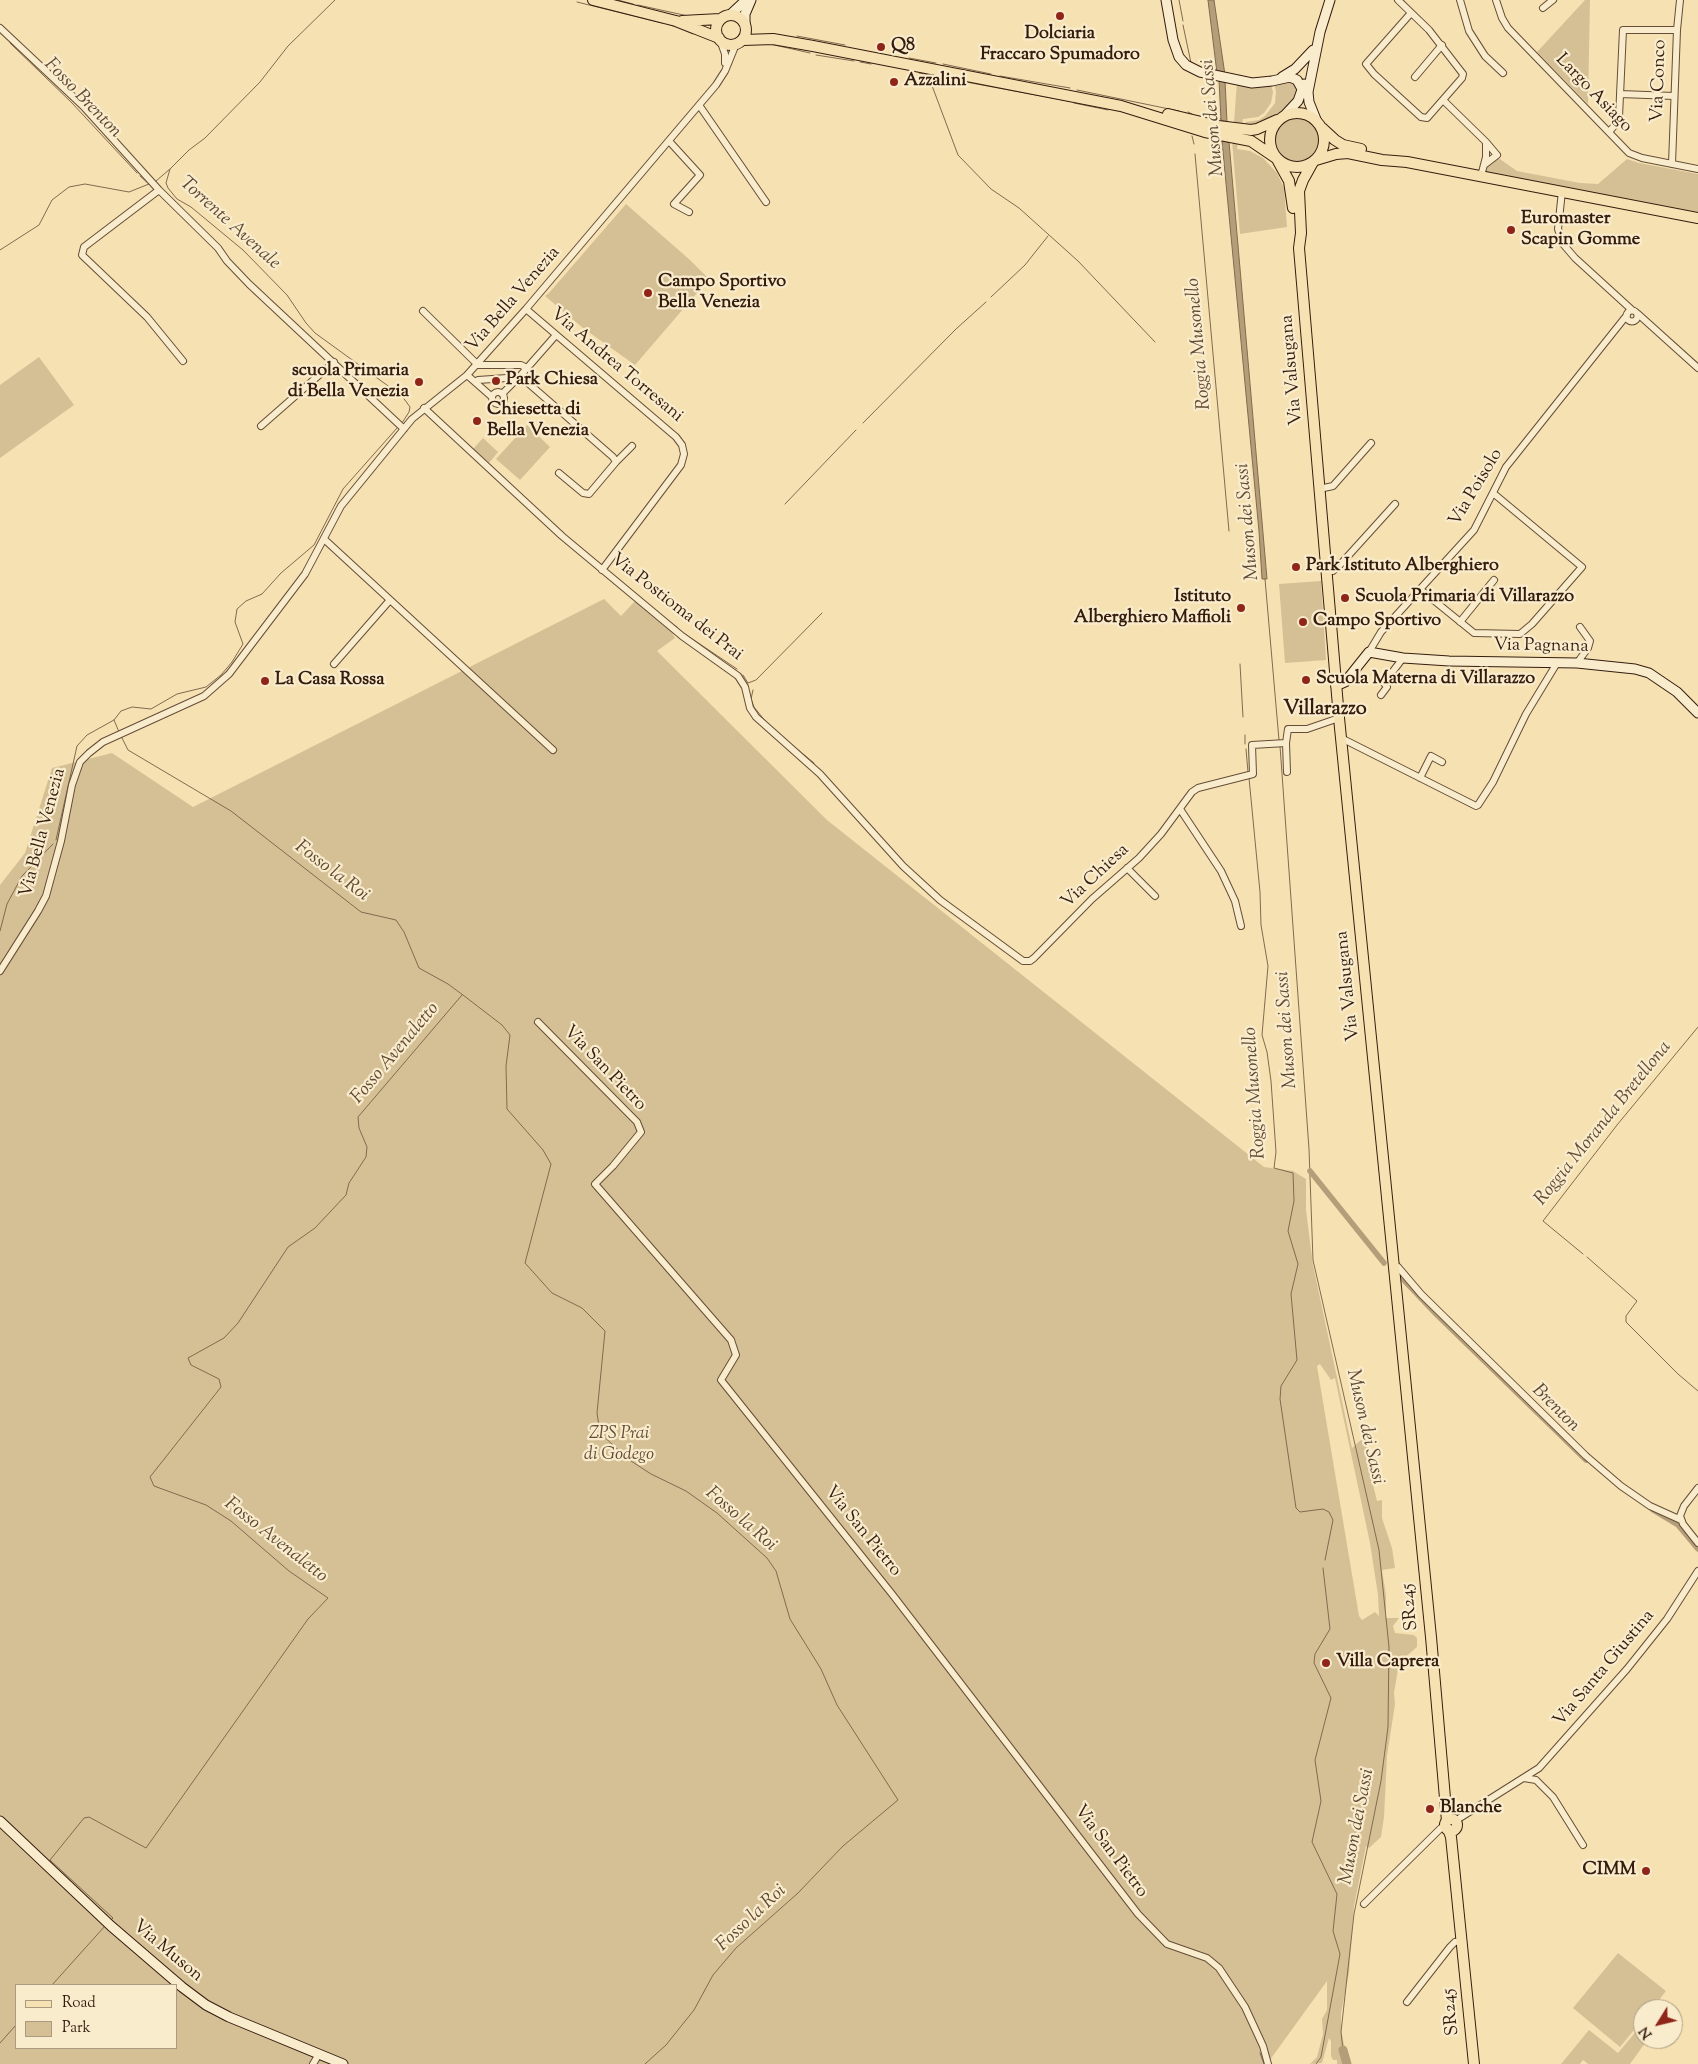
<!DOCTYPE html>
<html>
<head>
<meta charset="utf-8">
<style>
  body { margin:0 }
  #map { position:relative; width:1698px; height:2064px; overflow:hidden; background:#f6e1b2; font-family:"Sorts Mill Goudy",serif }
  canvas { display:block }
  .legend { position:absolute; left:15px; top:1984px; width:162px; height:65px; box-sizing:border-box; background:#f9eccd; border:1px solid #ab9981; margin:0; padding:6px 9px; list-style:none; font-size:15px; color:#351c0e }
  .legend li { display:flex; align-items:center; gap:10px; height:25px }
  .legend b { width:25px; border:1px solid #ab9981 }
  .north { position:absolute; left:1633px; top:1999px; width:50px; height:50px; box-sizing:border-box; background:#f9eccd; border:1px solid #ab9981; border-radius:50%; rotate:234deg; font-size:14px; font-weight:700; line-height:20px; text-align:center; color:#351c0e }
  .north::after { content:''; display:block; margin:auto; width:18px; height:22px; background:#8f2418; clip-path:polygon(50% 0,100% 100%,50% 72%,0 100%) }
</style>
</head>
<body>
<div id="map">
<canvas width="1698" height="2064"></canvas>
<ul class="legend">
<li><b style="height:6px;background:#f6e1b2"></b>Road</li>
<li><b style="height:14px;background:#d5c096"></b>Park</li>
</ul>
<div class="north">N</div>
</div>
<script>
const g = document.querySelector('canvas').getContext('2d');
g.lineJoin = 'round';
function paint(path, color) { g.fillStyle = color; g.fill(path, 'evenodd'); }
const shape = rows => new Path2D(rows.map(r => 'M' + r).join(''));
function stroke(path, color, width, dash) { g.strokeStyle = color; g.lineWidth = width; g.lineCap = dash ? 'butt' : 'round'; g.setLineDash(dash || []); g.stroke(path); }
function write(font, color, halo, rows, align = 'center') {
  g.font = font + ' "Sorts Mill Goudy",serif'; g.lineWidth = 4.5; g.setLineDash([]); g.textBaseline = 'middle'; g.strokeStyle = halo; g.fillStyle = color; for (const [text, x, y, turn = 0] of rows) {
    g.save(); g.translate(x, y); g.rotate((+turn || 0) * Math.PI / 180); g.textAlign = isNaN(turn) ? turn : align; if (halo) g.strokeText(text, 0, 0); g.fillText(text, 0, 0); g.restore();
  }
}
paint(shape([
  [1585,0,1590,0,1588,104,1537,52],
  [1287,79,1295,81,1299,93,1288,107,1260,124,1245,126,1246,122,1259,120,1265,116,1275,103,1276,91,1274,84],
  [1237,82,1271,85,1273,92,1271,103,1264,113,1258,117,1243,119,1242,124,1234,122],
  '1273 140a23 23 0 1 1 46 0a23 23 0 1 1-46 0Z',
  [1232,141,1238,142,1237,149,1250,151,1263,158,1277,173,1284,188,1287,227,1240,234],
  [1497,157,1517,171,1580,183,1598,184,1627,159,1639,163,1698,174,1698,214,1487,173,1484,168],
  [626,204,690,260,709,279,635,365,583,328,545,296,549,293],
  [39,357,74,405,0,458,0,385],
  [527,425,550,447,520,480,496,459],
  [483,438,498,452,489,463,473,449],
  [1321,581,1326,660,1285,663,1279,584],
  [604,599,621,616,635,601,671,631,675,638,657,651,827,820,1264,1167,1293,1171,1306,1179,1306,1210,1313,1265,1352,1448,1363,1438,1368,1448,1365,1452,1377,1501,1382,1500,1382,1518,1392,1548,1395,1568,1382,1570,1386,1595,1386,1618,1399,1618,1393,1626,1395,1633,1414,1635,1417,1638,1417,1647,1402,1660,1398,1669,1394,1693,1395,1704,1387,1756,1384,1817,1381,1837,1369,1848,1366,1846,1354,1906,1349,1973,1341,2013,1341,2030,1348,2064,1337,2064,1337,2060,1333,2060,1331,2056,1331,2041,1329,2038,1322,2063,1310,2064,1317,2057,1323,2034,1322,2019,1327,2010,1327,1981,1267,2064,0,2064,0,885,25,853,52,768,112,753,193,807],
  [1320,1364,1331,1380,1335,1378,1370,1543,1378,1595,1379,1616,1375,1612,1362,1620,1359,1616,1317,1366],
  [16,1985,176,1985,176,2048,16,2048],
  [1618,1953,1666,1991,1652,2009,1643,2009,1643,2019,1620,2047,1573,2008],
  [1643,2023,1643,2039,1648,2039,1630,2064,1588,2064,1583,2060,1580,2064,1561,2064,1589,2030,1618,2053]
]), '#d5c096');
const water = shape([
  [1208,0,1214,0,1225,75,1217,73,1208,0],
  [1219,80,1225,81,1227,122,1221,120,1219,80],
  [1222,141,1229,142,1267,579,1262,579,1259,531,1222,141]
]);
paint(water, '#b49e7a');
stroke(water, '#816a4f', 1);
stroke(shape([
  [335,0,288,46,260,82,205,138,189,150,170,169,166,183,168,188,177,199,191,207,243,250,287,295,306,323,315,333,402,396,410,407,409,412,402,423],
  [618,0,633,4],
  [1179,0,1183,21],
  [577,2,662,23],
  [638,5,688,16],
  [668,24,693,34],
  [1183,25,1191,63],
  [797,36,845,45],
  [10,43,72,103,137,173],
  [770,44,810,53],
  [816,55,854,61],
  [909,58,936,63],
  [860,62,871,64],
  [943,64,991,74],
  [919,73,941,77],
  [928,75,958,155,991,189,1019,208,1078,261,1155,342],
  [1000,76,1070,88],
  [950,79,1068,101],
  [1077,90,1179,111],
  [1074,103,1108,110],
  [1188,112,1192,114],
  [1200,116,1221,119],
  [1192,136,1194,144],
  [1195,154,1229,531],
  [140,176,149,184],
  [156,181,170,169],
  [0,250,39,225,52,200,69,187,85,184,129,192,149,184],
  [991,297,1025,265,1048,236],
  [863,423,956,329,986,302],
  [785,504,856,430],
  [1265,579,1279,740],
  [668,621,677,627],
  [685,634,737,669],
  [1240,664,1243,717],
  [743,675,748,683],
  [748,683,756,680,822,613],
  [753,690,751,699,754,707,766,722],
  [114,720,119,732],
  [780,735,814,763],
  [1245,735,1245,744],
  [121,736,128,750,231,811,361,912,396,920,404,932,419,968,448,984,463,995,502,1025,510,1035,506,1066,507,1109,543,1150,551,1164,525,1263,552,1293,582,1308,605,1331,597,1413,600,1433,628,1459,651,1474,686,1491,717,1513,767,1558,776,1571,790,1619,821,1669,837,1705,898,1800,843,1846,798,1893,736,1948,713,1975,694,2010,666,2045,645,2064],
  [1280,746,1309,1149,1313,1260,1379,1550,1389,1647,1388,1727,1381,1781,1354,1914,1341,2032,1343,2050],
  [1246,749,1248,772],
  [1249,778,1260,892,1261,925,1268,966,1262,1035,1267,1052,1271,1081,1276,1152,1274,1168,1293,1173,1294,1201,1288,1231,1298,1264,1291,1294,1297,1360,1281,1386,1280,1399,1296,1508,1300,1512,1323,1509,1329,1512,1333,1520,1325,1560],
  [56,840,77,746,87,735,114,720,121,711,132,707,151,709,177,694,206,687,221,675,232,662,243,644,235,622,237,609,246,601,262,594,281,573,314,545,343,489,397,428],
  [0,931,7,904,22,876,53,844],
  [1583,1254,1543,1221,1617,1125,1698,1027],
  [1587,1257,1637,1301,1626,1316,1626,1322,1678,1374,1698,1391],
  [110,1921,113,1918,50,1860,84,1818,89,1817,146,1848,308,1619,328,1598,289,1571,231,1521,206,1505,154,1486,150,1477,221,1387,219,1379,191,1365,188,1358,224,1338,238,1323,288,1247,315,1228,346,1195,349,1183,366,1157,367,1147,359,1128,358,1117,462,995],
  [52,1985,105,1926],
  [0,2043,16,2025],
  [1260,2053,1264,2064],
  [1316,2064,1321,2057,1340,1954,1333,1931,1337,1894,1312,1842,1321,1801,1315,1760,1331,1698,1314,1663,1315,1654,1330,1629,1323,1568]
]), '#816a4f', 1);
stroke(shape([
  [1310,1171,1384,1263],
  [1401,1277,1436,1314,1586,1460],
  [1653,1510,1678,1525,1698,1549]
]), '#b49e7a', 5.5);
stroke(shape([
  [1343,2050,1347,2064]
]), '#b49e7a', 9);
const street = shape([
  [1398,0,1429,30,1463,74,1462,78,1427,118,1421,117,1374,74,1366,64,1411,13],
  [1460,0,1469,31,1485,56,1503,73],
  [1496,0,1502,18,1508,28,1629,153,1642,158,1698,169],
  [1543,8,1553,0],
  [0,28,83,106,159,190,218,248,227,261,249,284,404,429],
  [720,40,725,54,725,63],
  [1415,77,1442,45],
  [1620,94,1674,96],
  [1443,100,1486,142,1486,157,1481,176],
  [699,105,766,202],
  [1609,132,1615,125,1619,117,1623,30,1677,30],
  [669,141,700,175,674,204,689,212],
  [1672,164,1677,30,1680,0],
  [1484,165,1497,155,1486,142],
  [159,190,84,247,82,255,147,317,183,361],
  [1562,191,1558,229,1563,244,1575,258,1632,310],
  [526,309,676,437,682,445,684,454,681,465,602,570],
  '1626.5 316a5.5 5.5 0 1 1 11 0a5.5 5.5 0 1 1-11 0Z',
  [423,311,477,364],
  [1638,314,1698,368],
  [477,365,521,365,527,368],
  [467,375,492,397],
  [520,376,613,457,616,462,589,494,583,493,559,473],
  [475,382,478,380,507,378,515,381],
  '492 398a6 6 0 1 1 12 0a6 6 0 1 1-12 0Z',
  [502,394,520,376,556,335],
  [424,408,562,536,682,636,738,676,745,687,750,708,756,717,820,774,903,866,940,900,1023,961,1030,961,1034,958,1092,899,1139,858,1161,834,1192,792,1198,788,1253,774,1252,745,1286,743],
  [261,426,334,362],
  [616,462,632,446],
  [1319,489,1333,486,1371,443],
  [324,539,553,750],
  [1326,571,1333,571,1338,567,1395,504],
  [1421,590,1474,633,1520,634,1532,624,1582,567,1493,493],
  [1460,622,1494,580],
  [1369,652,1381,632,1474,530,1506,467,1627,315],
  [1577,663,1588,648,1590,641,1580,627],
  [334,664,390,600],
  [1381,695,1387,687,1384,683,1403,658],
  [1341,738,1476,806,1478,805,1493,782,1526,714,1557,663],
  [1287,772,1286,743,1288,729,1307,729,1339,718],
  [1420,778,1431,756,1442,762],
  [1180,809,1221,871,1235,901,1241,926],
  [1127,868,1155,896],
  [0,971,38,911,46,896,61,841,72,785,80,762,89,753,103,742,204,696,229,674,305,574,341,506,412,419,467,375,526,309,716,85,725,71,736,44],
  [538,1022,637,1122,641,1132,613,1166,595,1184,731,1340,736,1355,721,1380,892,1594,1138,1914,1167,1944,1207,1958,1219,1968,1245,2007,1263,2046,1268,2064],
  [1393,1266,1398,1267,1421,1294,1586,1456,1621,1486,1650,1506,1681,1520],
  [1698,1488,1684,1506,1680,1516,1683,1524,1698,1543],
  [1524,1778,1536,1780,1553,1797,1583,1845],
  [1455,1821,1539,1768,1627,1669,1667,1619,1698,1571],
  [1364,1904,1441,1828,1445,1826],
  [1407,2002,1450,1947,1455,1942,1461,1941],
  [313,2064,319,2054]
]);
const secondary = shape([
  [1166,0,1173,40,1179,57,1186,65,1200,72,1252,83,1272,81,1290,77,1297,80,1302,89],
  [731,14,746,0],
  [745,23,745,14,751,0],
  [1282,77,1295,69,1313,50],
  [1284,116,1298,101,1304,84],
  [1317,122,1309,102,1308,92,1320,32,1330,0],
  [1336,686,1345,682,1369,652,1403,658,1449,661,1577,663,1635,669,1649,673,1677,692,1698,713],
  [0,1821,111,1926,182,1987,206,2005,229,2017,343,2064]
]);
const primary = shape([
  [593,0,676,21,719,38],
  '716 30a15 15 0 1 1 30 0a15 15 0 1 1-30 0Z',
  [682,21,720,19],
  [743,40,773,39,813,46,1121,106,1205,132,1251,141,1276,158],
  '1270 140a27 27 0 1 1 54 0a27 27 0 1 1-54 0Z',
  [1168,114,1218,126,1251,130,1257,129,1277,120],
  [1322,128,1335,140,1343,145,1361,149],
  [1316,160,1336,154,1348,153,1382,160,1407,162,1698,218],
  [1278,161,1289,181,1293,208],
  [1313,162,1303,180,1299,191,1301,233,1299,248,1339,718,1431,1637,1447,1821],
  '1445 1825a6 6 0 1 1 12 0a6 6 0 1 1-12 0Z',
  [1448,1829,1451,1837,1474,2064]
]);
stroke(street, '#654d37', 8);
stroke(secondary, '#351c0e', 11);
stroke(primary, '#351c0e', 12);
stroke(street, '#f9eccd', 6);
stroke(secondary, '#f9eccd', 9);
stroke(primary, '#f6e1b2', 10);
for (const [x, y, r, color] of [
  [1060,16,5,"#8f2418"],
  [881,47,5,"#8f2418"],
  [894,82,5,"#8f2418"],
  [1511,230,5,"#8f2418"],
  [648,293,5,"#8f2418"],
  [496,381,5,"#8f2418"],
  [419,382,5,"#8f2418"],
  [477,421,5,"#8f2418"],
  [1296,567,5,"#8f2418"],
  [1345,598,5,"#8f2418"],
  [1241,608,5,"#8f2418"],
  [1303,622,5,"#8f2418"],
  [1306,680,5,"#8f2418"],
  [265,681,5,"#8f2418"],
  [1326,1663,5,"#8f2418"],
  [1430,1809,5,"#8f2418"],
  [1646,1871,5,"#8f2418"]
]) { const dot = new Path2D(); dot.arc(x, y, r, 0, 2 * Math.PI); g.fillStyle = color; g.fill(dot); stroke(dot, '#f9eccd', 2); }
write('bold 18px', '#351c0e', '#f9eccd', [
  ["Dolciaria",1060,35,"center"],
  ["Fraccaro Spumadoro",1060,56,"center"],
  ["Q8",891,47],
  ["Azzalini",904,82],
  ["Euromaster",1521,220],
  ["Scapin Gomme",1521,241],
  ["Campo Sportivo",658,283],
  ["Bella Venezia",658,304],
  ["scuola Primaria",409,372,"right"],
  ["di Bella Venezia",409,393,"right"],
  ["Park Chiesa",506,381],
  ["Chiesetta di",487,411],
  ["Bella Venezia",487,432],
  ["Park Istituto Alberghiero",1306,567],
  ["Istituto",1231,598,"right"],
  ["Alberghiero Maffioli",1231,619,"right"],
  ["Scuola Primaria di Villarazzo",1355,598],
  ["Campo Sportivo",1313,622],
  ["Scuola Materna di Villarazzo",1316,680],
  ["La Casa Rossa",275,681],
  ["Villa Caprera",1336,1663],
  ["Blanche",1440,1809],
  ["CIMM",1636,1871,"right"]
], 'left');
write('18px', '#351c0e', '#f9eccd', [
  ["Via Conco",1660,81,-88],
  ["Largo Asiago",1593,94,46],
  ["Via Bella Venezia",514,300,-49],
  ["Via Andrea Torresani",616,366,40],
  ["Via Valsugana",1293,370,-95],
  ["Via Poisolo",1477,488,-59],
  ["Via Postioma dei Prai",676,608,38],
  ["Via Pagnana",1541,647,1],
  ["Via Bella Venezia",44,833,-75],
  ["Via Chiesa",1096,877,-43],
  ["Via Valsugana",1349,986,-96],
  ["Via San Pietro",604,1069,46],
  ["Via San Pietro",862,1532,51],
  ["SR245",1411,1607,-96],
  ["Via Santa Giustina",1605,1669,-50],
  ["Via San Pietro",1110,1852,53],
  ["Via Muson",167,1952,40],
  ["SR245",1452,2012,-96]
]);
write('italic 18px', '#654d37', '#f9eccd', [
  ["ZPS Prai",619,1435],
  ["di Godego",619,1456]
]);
write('italic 19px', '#614a34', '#f9eccd', [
  ["Fosso Brenton",82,99,46],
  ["Muson dei Sassi",1214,118,-95],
  ["Torrente Avenale",229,224,42],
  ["Roggia Musonello",1200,344,-95],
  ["Muson dei Sassi",1249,522,-95],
  ["Fosso la Roi",331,872,37],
  ["Muson dei Sassi",1288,1030,-94],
  ["Fosso Avenaletto",396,1054,-50],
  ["Roggia Musonello",1256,1093,-94],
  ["Roggia Moranda Bretellona",1604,1124,-51],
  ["Brenton",1555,1409,45],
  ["Muson dei Sassi",1364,1427,77],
  ["Fosso la Roi",740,1520,41],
  ["Fosso Avenaletto",275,1541,38],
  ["Muson dei Sassi",1358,1827,-79],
  ["Fosso la Roi",752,1919,-43]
]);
write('bold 20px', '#351c0e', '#f9eccd', [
  ["Villarazzo",1325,711]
]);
</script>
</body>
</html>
